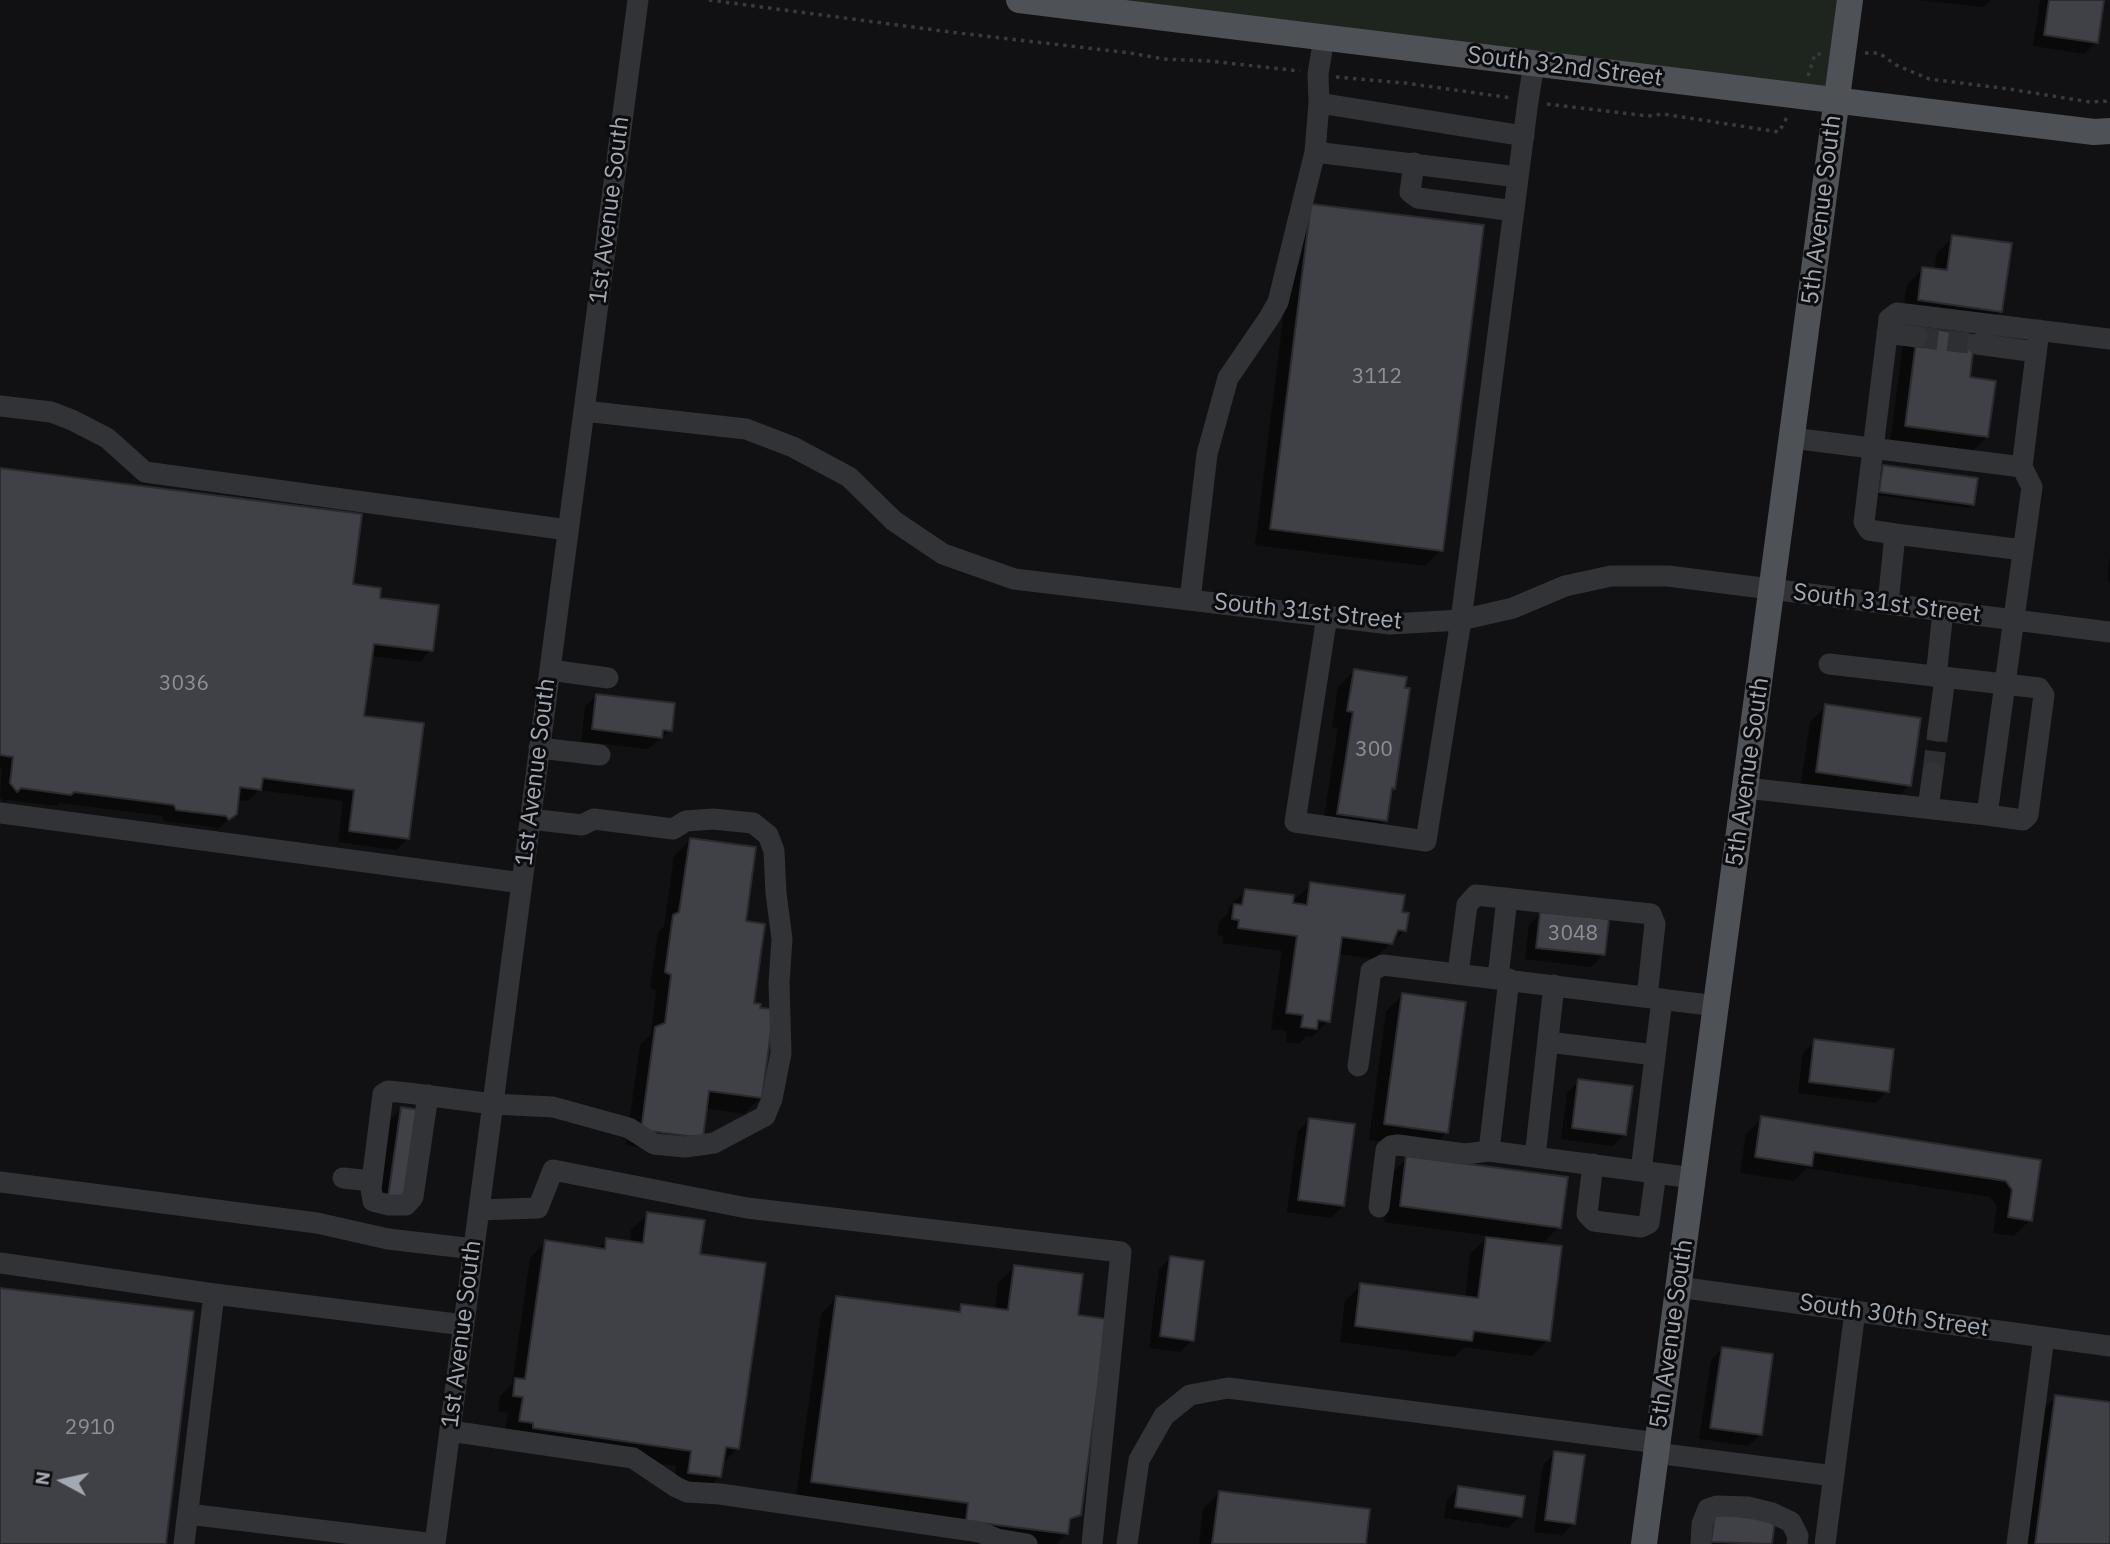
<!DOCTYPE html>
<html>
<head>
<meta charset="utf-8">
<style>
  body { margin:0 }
  #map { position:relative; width:2110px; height:1544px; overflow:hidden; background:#111113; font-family:"IBM Plex Sans",sans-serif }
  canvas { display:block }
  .north { position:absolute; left:28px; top:1446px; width:70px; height:70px; -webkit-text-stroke:5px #0c0c0e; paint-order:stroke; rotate:278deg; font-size:19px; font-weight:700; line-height:28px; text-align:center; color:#a3a9b3 }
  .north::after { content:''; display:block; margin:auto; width:24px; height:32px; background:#a3a9b3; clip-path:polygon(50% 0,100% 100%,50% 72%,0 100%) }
</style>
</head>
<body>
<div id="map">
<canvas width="2110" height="1544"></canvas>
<div class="north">N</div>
</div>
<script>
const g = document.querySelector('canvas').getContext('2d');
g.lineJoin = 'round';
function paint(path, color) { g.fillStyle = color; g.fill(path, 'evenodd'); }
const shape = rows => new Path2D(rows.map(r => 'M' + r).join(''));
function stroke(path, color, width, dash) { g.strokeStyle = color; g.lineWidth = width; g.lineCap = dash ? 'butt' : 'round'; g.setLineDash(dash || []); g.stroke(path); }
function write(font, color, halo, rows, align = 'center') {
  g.font = font + ' "IBM Plex Sans",sans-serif'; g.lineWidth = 6; g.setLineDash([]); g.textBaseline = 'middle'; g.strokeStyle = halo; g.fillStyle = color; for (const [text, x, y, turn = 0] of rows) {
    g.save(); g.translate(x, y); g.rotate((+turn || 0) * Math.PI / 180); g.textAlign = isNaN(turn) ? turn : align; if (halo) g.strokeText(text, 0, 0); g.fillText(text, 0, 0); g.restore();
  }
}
paint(shape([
  [1019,0,1850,0,1836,101]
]), '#1e251e');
paint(shape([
  [1918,0,1991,0,1984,7],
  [2040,0,2102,0,2096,42,2084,54,2033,46],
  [1311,206,1441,550,1425,566,1255,545,1295,222],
  [1953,237,2000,311,1984,327,1902,315,1907,285,1923,268,1934,270,1937,253],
  [1919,329,1968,379,1987,437,1971,453,1890,442,1903,345],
  [1883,467,1973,505,1969,508,1876,495,1880,470],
  [0,470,351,585,378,599,431,650,420,662,370,656,362,717,408,838,396,850,338,842,343,801,258,790,248,801,237,800,235,813,217,830,214,827,164,821,162,816,60,803,57,806,7,800,4,802,0,797,2,768,0,768],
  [2110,554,2110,582,2107,581],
  [1355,670,1393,788,1390,792,1386,820,1369,836,1322,829,1338,728,1332,727,1338,687],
  [597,695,670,730,648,749,581,741,585,707],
  [1826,706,1909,785,1893,801,1800,788,1810,722],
  [690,840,744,922,760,1098,744,1114,705,1108,685,1154,626,1145,640,1045,651,1034,656,991,650,988,658,933,664,926,674,856],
  [1311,884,1400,913,1404,931,1374,959,1338,954,1328,1021,1312,1037,1307,1036,1299,1044,1286,1042,1287,1031,1271,1029,1282,951,1222,943,1223,936,1217,935,1219,922,1228,913,1229,907,1245,891,1291,903],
  [1541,913,1603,955,1591,967,1525,959,1529,925],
  [1403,995,1447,1132,1430,1148,1369,1140,1386,1011],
  [1815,1041,1887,1091,1876,1103,1798,1093,1803,1053],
  [1579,1081,1625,1134,1613,1146,1561,1139,1567,1093],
  [401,1109,405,1198,377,1208,389,1121],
  [1762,1118,2039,1161,2030,1220,2014,1236,1993,1233,1997,1206,1990,1197,1807,1168,1794,1181,1740,1173,1746,1134],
  [1310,1120,1343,1206,1331,1218,1287,1212,1298,1131],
  [1407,1158,1559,1227,1541,1245,1548,1340,1532,1356,1464,1347,1454,1357,1340,1342,1345,1301,1361,1285,1465,1298,1470,1254,1489,1236,1384,1222,1391,1174],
  [648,1214,738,1448,721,1465,720,1476,704,1492,673,1488,676,1466,517,1444,504,1437,508,1413,498,1411,500,1396,512,1384,530,1258,546,1242,597,1249,607,1240,630,1243,631,1230],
  [1170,1258,1192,1340,1180,1352,1149,1348,1159,1270],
  [1014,1267,1076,1316,1079,1514,1068,1526,1067,1534,1056,1544,1008,1544,796,1497,821,1314,837,1297,955,1313,962,1306,995,1310,998,1283],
  [1723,1348,1761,1434,1749,1446,1699,1439,1711,1360],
  [2056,1397,2110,1404,2110,1544,2022,1544,2040,1413],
  [1555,1453,1574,1523,1562,1535,1534,1532,1543,1465],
  [1458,1488,1520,1516,1508,1528,1444,1518,1447,1500],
  [1219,1493,1365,1544,1199,1544,1203,1509],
  [1716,1515,1773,1523,1770,1544,1701,1544]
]), '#0007');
const building = shape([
  [2049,0,2104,0,2098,43,2044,35,2049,0],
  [1311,204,1484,225,1443,551,1270,529,1311,204],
  [1952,235,2012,243,2002,312,1918,300,1922,267,1947,270,1952,235],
  [1918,327,1975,335,1970,377,1996,381,1988,437,1905,426,1918,327],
  [1883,465,1978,478,1974,505,1879,492,1883,465],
  [0,468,362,514,353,584,381,588,380,598,439,605,433,651,374,644,364,716,424,723,409,839,349,831,354,790,263,778,261,790,240,787,237,814,229,820,226,816,176,810,174,805,74,792,71,795,21,788,17,792,10,783,13,757,0,755,0,468],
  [1354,669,1407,677,1405,688,1410,688,1395,789,1392,788,1387,821,1337,814,1353,712,1347,711,1354,669],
  [596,694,675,703,672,731,663,730,662,738,592,729,596,694],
  [1825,704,1921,718,1911,786,1816,772,1825,704],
  [690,838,756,847,746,921,765,924,754,1003,761,1004,760,1008,774,1009,762,1098,709,1091,703,1138,641,1130,655,1027,665,1023,671,975,665,972,673,915,679,912,690,838],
  [1310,882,1405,895,1402,912,1409,913,1406,931,1398,930,1392,944,1342,937,1330,1022,1318,1020,1317,1029,1301,1027,1303,1015,1286,1013,1297,936,1238,928,1239,920,1232,919,1234,904,1242,905,1245,889,1294,895,1293,903,1307,905,1310,882],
  [1540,912,1609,919,1605,955,1536,948,1540,912],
  [1402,993,1466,1002,1448,1133,1384,1124,1402,993],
  [1814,1039,1894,1049,1889,1092,1809,1082,1814,1039],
  [1578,1079,1633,1086,1626,1135,1572,1128,1578,1079],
  [401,1107,420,1110,407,1199,388,1197,401,1107],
  [1761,1116,2041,1160,2032,1221,2008,1217,2012,1190,2006,1181,1814,1152,1812,1166,1755,1157,1761,1116],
  [1309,1118,1355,1124,1344,1206,1298,1200,1309,1118],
  [1406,1156,1568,1177,1561,1228,1400,1206,1406,1156],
  [647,1212,705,1220,700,1254,766,1263,739,1449,726,1447,721,1477,688,1473,691,1451,533,1428,533,1423,519,1421,523,1397,513,1396,515,1378,525,1379,545,1240,605,1249,606,1238,643,1243,647,1212],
  [1486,1237,1562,1246,1550,1341,1474,1331,1472,1341,1355,1326,1360,1283,1478,1298,1486,1237],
  [1170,1256,1204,1261,1194,1341,1160,1336,1170,1256],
  [1014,1265,1083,1274,1078,1315,1107,1319,1081,1515,1070,1519,1068,1534,966,1521,968,1503,811,1482,836,1296,960,1312,961,1304,1008,1310,1014,1265],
  [0,1288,194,1311,166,1544,0,1544,0,1288],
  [1722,1347,1773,1354,1762,1435,1710,1428,1722,1347],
  [2055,1395,2110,1402,2110,1544,2035,1544,2055,1395],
  [1554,1451,1585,1455,1575,1524,1545,1520,1554,1451],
  [1458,1486,1525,1496,1522,1517,1455,1507,1458,1486],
  [1219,1491,1370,1509,1366,1544,1212,1544,1219,1491],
  [1715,1513,1775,1521,1772,1544,1711,1542,1715,1513]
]);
paint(building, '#404146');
stroke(building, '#2b2b2f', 2);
stroke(shape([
  [1917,337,1977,344],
  [1933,772,1938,731]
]), '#2e2f33', 21, [21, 10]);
stroke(shape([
  [709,0,950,32,1130,53,1164,59,1209,61,1300,71],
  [1865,53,1879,53,1896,65,1929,79,2009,89,2090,102,2110,101],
  [1808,76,1815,54,1822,54],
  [1336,77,1405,83,1512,98],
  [1547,104,1648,116,1663,114,1779,132,1787,117]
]), '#383a3e', 3.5, [3.5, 5]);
stroke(shape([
  [1319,103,1318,74,1324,38],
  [1315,152,1319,103,1524,136],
  [1414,163,1410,192,1418,198,1514,211],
  [1887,333,1917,337],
  [1977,344,2036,352],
  [0,406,51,412,72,420,107,438,145,472,568,530],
  [584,411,746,429,793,447,849,477,894,521,943,554,1014,579,1390,624,1461,620,1513,608,1565,586,1611,576,1668,576,2110,632],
  [1792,438,2022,467],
  [1895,534,2023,550],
  [1190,600,1207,454,1228,378,1269,318,1278,302,1315,152,1518,177],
  [1888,604,1895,534,1869,530,1864,522,1889,319,1897,313,2110,339],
  [1327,616,1295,822,1426,841,1461,620,1528,101,1534,64],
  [1829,664,2039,688,2044,695,2028,815,2023,820,1987,815],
  [550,670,608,678],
  [1936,677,1943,611],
  [1938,731,1945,678],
  [539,748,600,755],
  [1746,788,1987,815,2032,487,2022,467,2039,330],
  [1928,808,1933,772],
  [0,813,522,883],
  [1458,973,1467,905,1476,895,1651,914,1655,924,1647,997],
  [1498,978,1507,898],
  [1509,979,1489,1151,1693,1178],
  [1548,1042,1655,1055],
  [1358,1066,1371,971,1383,965,1717,1006],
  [428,1095,413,1197,406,1205,389,1205,373,1201,371,1189,372,1181,383,1094,388,1091,408,1093,493,1104,553,1107,629,1128,654,1144,685,1147,714,1143,765,1116,772,1099,781,1053,779,983,782,939,776,893,774,851,768,835,753,823,713,819,686,821,673,829,594,819,582,825,530,819],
  [1535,1157,1554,985],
  [1593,1164,1587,1214,1594,1221,1641,1227,1649,1223,1656,1173],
  [1641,1171,1662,999],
  [343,1178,372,1181],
  [0,1182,317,1223,388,1239,474,1249],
  [1379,1207,1386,1150,1391,1146,1398,1145,1465,1154,1489,1151],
  [479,1210,538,1208,553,1170,747,1208,1121,1252,1092,1544],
  [0,1263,214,1294,464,1325],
  [1678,1287,2110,1346],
  [450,1431,633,1458,676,1487,687,1492,720,1494,980,1532,997,1539,1027,1544],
  [1656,1453,1834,1476],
  [188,1514,435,1544],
  [184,1544,214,1294],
  [435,1544,638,0],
  [1127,1544,1139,1460,1164,1416,1190,1395,1228,1388,1658,1443],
  [1701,1544,1702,1524,1708,1509,1717,1506,1748,1507,1772,1513,1791,1522,1798,1536,1797,1544],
  [1825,1544,1855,1311],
  [2017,1544,2044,1337]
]), '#323337', 21);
stroke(shape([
  [1019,0,2094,132,2110,131],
  [1644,1544,1850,0]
]), '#4e5156', 26);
write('21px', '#8a8f98', null, [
  ["3112",1377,377],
  ["3036",184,684],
  ["300",1374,750],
  ["3048",1573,934],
  ["2910",90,1428]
]);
write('24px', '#a3a9b3', '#0c0c0e', [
  ["South 32nd Street",1565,67,7],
  ["1st Avenue South",610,210,-83],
  ["5th Avenue South",1822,210,-83],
  ["South 31st Street",1887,604,7],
  ["South 31st Street",1308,612,6],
  ["1st Avenue South",536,772,-83],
  ["5th Avenue South",1748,772,-82],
  ["South 30th Street",1894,1316,8],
  ["1st Avenue South",462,1334,-83],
  ["5th Avenue South",1672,1334,-82]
]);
</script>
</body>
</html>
